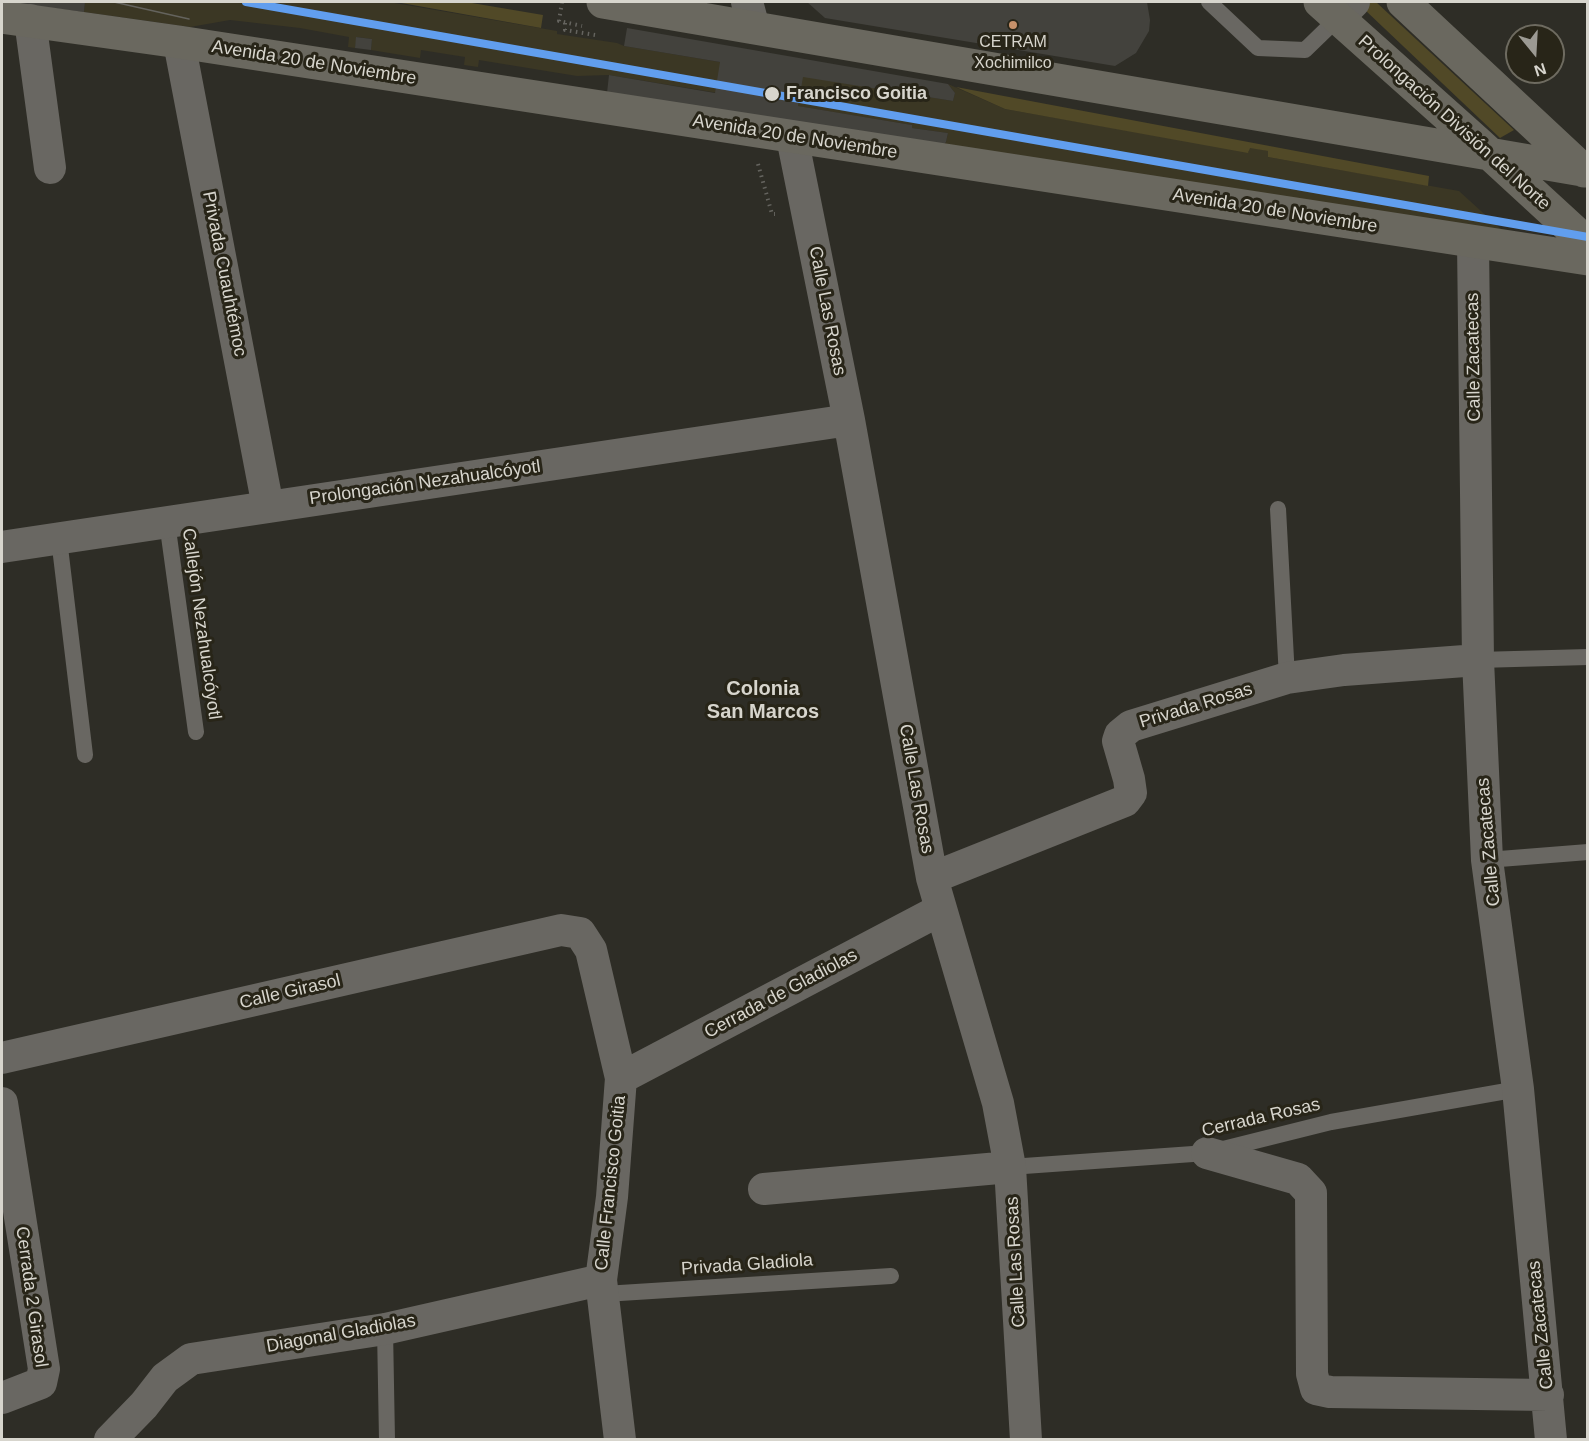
<!DOCTYPE html>
<html>
<head>
<meta charset="utf-8">
<style>
  body { margin:0 }
  #map { position:relative; width:1589px; height:1441px; overflow:hidden; background:#2e2d26; font-family:Helvetica,sans-serif }
  canvas { display:block }
  .frame { position:absolute; inset:0; border:3px solid #d7d5cd; pointer-events:none }
  .north { position:absolute; left:1505px; top:24px; width:60px; height:60px; box-sizing:border-box; background:#282518; border:2px solid #6e6b60; border-radius:50%; rotate:162deg; font-size:16px; font-weight:700; line-height:24px; text-align:center; color:#d7d5cd }
  .north::after { content:''; display:block; margin:auto; width:21px; height:27px; background:#9c9a93; clip-path:polygon(50% 0,100% 100%,50% 72%,0 100%) }
</style>
</head>
<body>
<div id="map">
<canvas width="1589" height="1441"></canvas>
<div class="frame"></div>
<div class="north">N</div>
</div>
<script>
const g = document.querySelector('canvas').getContext('2d');
g.lineJoin = 'round';
function paint(path, color) { g.fillStyle = color; g.fill(path, 'evenodd'); }
const shape = rows => new Path2D(rows.map(r => 'M' + r).join(''));
function stroke(path, color, width, dash) { g.strokeStyle = color; g.lineWidth = width; g.lineCap = dash ? 'butt' : 'round'; g.setLineDash(dash || []); g.stroke(path); }
function write(font, color, halo, rows, align = 'center') {
  g.font = font + ' Helvetica,sans-serif'; g.lineWidth = 6; g.setLineDash([]); g.textBaseline = 'middle'; g.strokeStyle = halo; g.fillStyle = color; for (const [text, x, y, turn = 0] of rows) {
    g.save(); g.translate(x, y); g.rotate((+turn || 0) * Math.PI / 180); g.textAlign = isNaN(turn) ? turn : align; if (halo) g.strokeText(text, 0, 0); g.fillText(text, 0, 0); g.restore();
  }
}
paint(shape([
  [85,2,389,2,557,31,557,34,617,43,624,46,953,101,955,93,948,84,1005,109,1249,152,1249,147,1269,151,1268,157,1459,191,1503,231,943,146,946,142,948,133,912,128,912,125,609,75,577,76,479,60,478,67,464,65,465,57,421,50,420,58,371,50,372,39,357,37,355,48,348,47,349,37,300,28,230,20,190,27,84,12]
]), '#3b3724');
paint(shape([
  [396,2,466,2,543,15,541,28],
  [1366,2,1376,2,1514,130,1500,138,1365,10],
  [956,87,1429,176,1428,186,1268,157,1268,151,1250,148,1248,153,1005,109]
]), '#514927');
paint(shape([
  [2,2,85,2,84,12],
  [807,2,1147,2,1150,20,1149,31,1136,53,1115,66,825,18],
  [627,28,948,84,955,93,953,101,803,77,798,106,912,125,912,128,948,133,946,142,943,146,607,93,609,75,715,93,720,62,624,46],
  [356,37,372,39,371,50,355,48]
]), '#43423d');
stroke(shape([
  [562,2,559,21,582,26],
  [565,23,565,30,595,35],
  [758,164,772,214,775,214]
]), '#65645f', 4, [1.5, 4.5]);
stroke(shape([
  [1209,2,1258,48,1305,50,1338,18],
  [1278,509,1287,678],
  [167,522,196,732],
  [59,539,85,755],
  [1478,660,1588,657],
  [1487,860,1588,852],
  [1010,1167,1207,1153,1331,1122,1518,1089],
  [604,1294,891,1276],
  [385,1329,387,1440]
]), '#696762', 16);
stroke(shape([
  [747,2,754,28],
  [1338,18,1354,2],
  [30,20,50,168],
  [179,42,268,507],
  [792,137,849,420,932,878,998,1103,1010,1167,1026,1440],
  [1473,242,1478,660,1487,860,1518,1089,1551,1440],
  [2,547,849,420],
  [932,878,1125,801,1131,793,1129,779,1118,741,1120,735,1131,726,1287,678,1344,670,1478,660],
  [2,1058,561,930,580,933,591,950,621,1078,612,1197,601,1280,620,1440],
  [621,1078,940,910],
  [2,1103,44,1369,41,1383,2,1398],
  [1207,1153,1298,1179,1311,1193,1312,1374,1316,1389,1330,1392,1548,1395],
  [764,1189,1010,1167],
  [110,1440,144,1405,165,1378,191,1359,385,1329,601,1280]
]), '#696762', 32);
stroke(shape([
  [603,2,1588,171],
  [1320,2,1478,143,1588,244],
  [1403,2,1584,171],
  [2,17,179,42,1588,259]
]), '#6a685f', 33);
stroke(shape([
  [114,2,189,19]
]), '#64635d', 1.5);
stroke(shape([
  [246,2,1588,237]
]), '#619eee', 8);
for (const [x, y, r, color] of [
  [1013,25,5,"#c7916a"],
  [772,94,8,"#d7d5cd"]
]) { const dot = new Path2D(); dot.arc(x, y, r, 0, 2 * Math.PI); g.fillStyle = color; g.fill(dot); stroke(dot, '#282518', 2); }
write('16px', '#d7d5cd', '#282518', [
  ["CETRAM",1013,43],
  ["Xochimilco",1013,64]
]);
write('18px', '#d7d5cd', '#282518', [
  ["Avenida 20 de Noviembre",314,63,9],
  ["Prolongación División del Norte",1454,123,42],
  ["Avenida 20 de Noviembre",795,137,9],
  ["Avenida 20 de Noviembre",1275,211,9],
  ["Privada Cuauhtémoc",224,274,79],
  ["Calle Las Rosas",827,311,79],
  ["Calle Zacatecas",1474,357,-91],
  ["Prolongación Nezahualcóyotl",425,483,-8],
  ["Callejón Nezahualcóyotl",201,624,82],
  ["Privada Rosas",1196,706,-17],
  ["Calle Las Rosas",916,789,80],
  ["Calle Zacatecas",1489,842,-95],
  ["Calle Girasol",290,992,-13],
  ["Cerrada de Gladiolas",781,994,-28],
  ["Cerrada Rosas",1261,1118,-13],
  ["Calle Francisco Goitia",611,1183,-84],
  ["Calle Las Rosas",1016,1262,-93],
  ["Privada Gladiola",747,1265,-4],
  ["Cerrada 2 Girasol",31,1297,82],
  ["Calle Zacatecas",1541,1325,-96],
  ["Diagonal Gladiolas",341,1334,-10]
]);
write('bold 18px', '#d7d5cd', '#282518', [
  ["Francisco Goitia",786,94]
], 'left');
write('bold 20px', '#d7d5cd', '#282518', [
  ["Colonia",763,689],
  ["San Marcos",763,712]
]);
</script>
</body>
</html>
